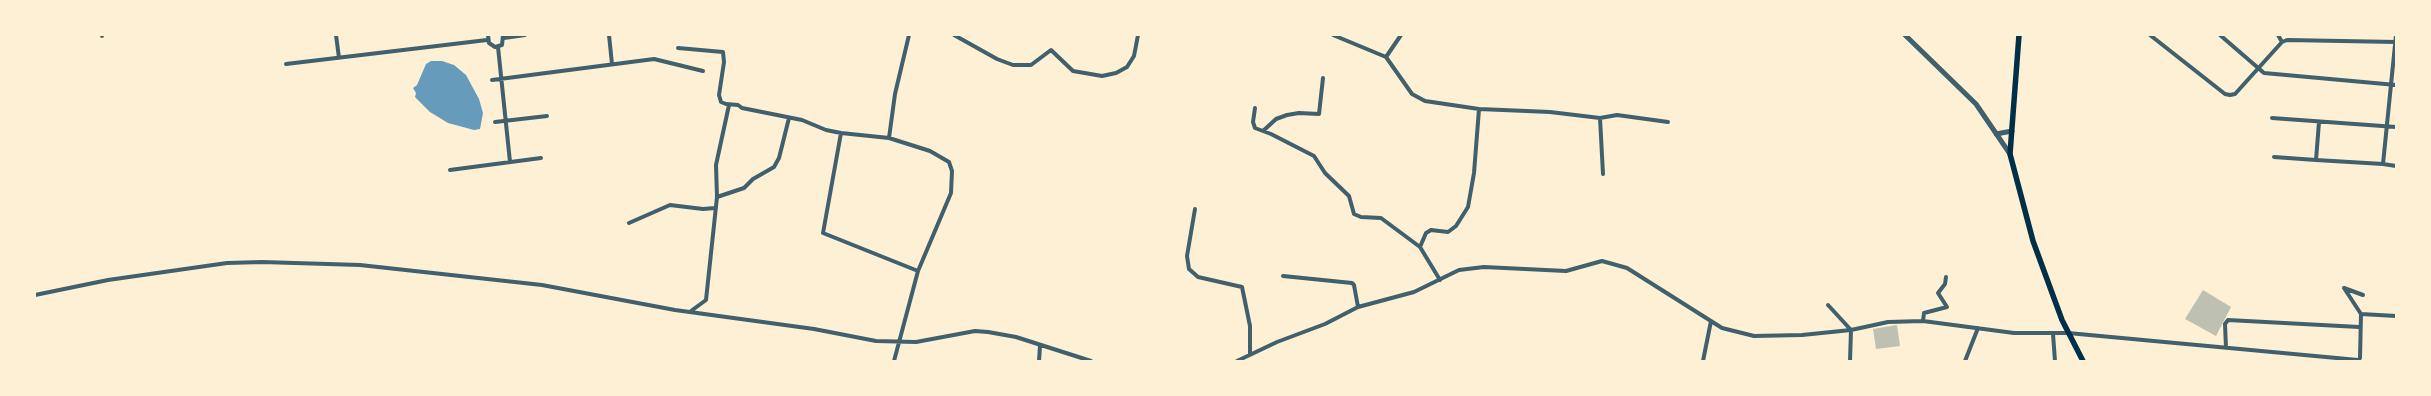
<!DOCTYPE html>
<html>
<head>
<meta charset="utf-8">
<style>
  body { margin:0 }
  #map { position:relative; width:2431px; height:396px; overflow:hidden; background:#fdf0d5; font-family:"Roboto Condensed",sans-serif }
  canvas { display:block }
  .frame { position:absolute; inset:0; border:36px solid #fdf0d5; pointer-events:none }
</style>
</head>
<body>
<div id="map">
<canvas width="2431" height="396"></canvas>
<div class="frame"></div>
</div>
<script>
const g = document.querySelector('canvas').getContext('2d');
g.lineJoin = 'round';
function paint(path, color) { g.fillStyle = color; g.fill(path, 'evenodd'); }
const shape = rows => new Path2D(rows.map(r => 'M' + r).join(''));
function stroke(path, color, width, dash) { g.strokeStyle = color; g.lineWidth = width; g.lineCap = dash ? 'butt' : 'round'; g.setLineDash(dash || []); g.stroke(path); }
paint(shape([
  [431,61,442,61,454,65,466,75,479,99,483,113,480,129,474,130,448,123,430,112,415,97,416,93,413,88,417,85,426,64]
]), '#669bbc');
paint(shape([
  [2203,290,2231,307,2216,336,2185,319],
  [1897,325,1900,346,1876,349,1873,329]
]), '#bec0b2');
stroke(shape([
  [336,35,339,58],
  [488,35,489,43,495,47,502,45,503,35],
  [609,35,612,64],
  [954,35,997,59,1013,65,1031,65,1051,50,1073,71,1102,76,1116,73,1127,67,1134,56,1138,35],
  [1333,35,1386,57,1412,94,1425,101,1479,109,1550,112,1600,118],
  [2150,35,2225,94,2230,95,2235,94,2282,42,2287,40,2396,42],
  [2220,35,2264,73,2396,85],
  [2278,35,2282,42],
  [2396,35,2383,164,2396,166],
  [102,36,102,35],
  [504,38,525,35],
  [498,47,510,162],
  [678,48,723,52,724,62,719,95,721,102,726,104,738,105,742,108,802,120,826,130,841,133,889,138,930,151,949,162,952,171,951,193,918,271,894,361],
  [1386,57,1401,35],
  [286,64,487,40],
  [492,80,654,59,703,71],
  [1255,108,1253,122,1255,128,1271,134,1314,156,1325,173,1349,196,1354,214,1361,217,1381,218,1420,247,1440,280],
  [2272,118,2396,127],
  [495,122,547,116],
  [2319,122,2316,160,2383,164],
  [1263,131,1276,119,1287,115,1299,113,1319,114,1323,78],
  [841,133,823,233,918,271],
  [889,138,895,94,909,35],
  [2274,157,2316,160],
  [450,170,541,158],
  [1603,174,1600,118,1617,115,1668,122],
  [717,197,744,188,753,179,774,167,779,158,789,118],
  [1195,209,1187,256,1189,269,1198,277,1242,287,1250,326,1250,355],
  [629,223,670,205,703,209,715,208],
  [1420,247,1426,233,1431,230,1448,232,1456,226,1468,207,1474,173,1479,109],
  [1283,276,1352,283,1354,285,1358,307],
  [35,295,108,280,227,263,262,262,360,265,542,285,675,310,814,329,876,341,916,342,975,331,988,332,1016,337,1091,361],
  [2363,295,2344,288,2361,314,2396,316],
  [1828,305,1851,330,1850,361],
  [691,311,706,300,717,197,716,165,729,105],
  [1923,321,1924,313,1947,307,1938,293,1945,284,1946,277],
  [2053,334,2055,361],
  [2226,348,2225,324,2228,320,2359,327],
  [1039,361,1040,346],
  [1237,361,1277,342,1325,324,1358,307,1414,292,1459,270,1484,267,1566,271,1602,261,1627,268,1722,328,1754,336,1802,335,1851,330,1888,322,1923,321,2014,333,2068,333,2358,360,2360,358,2361,314],
  [1703,361,1711,321],
  [1965,361,1978,328]
]), '#3f606c', 4);
stroke(shape([
  [1905,35,1976,104,2010,154],
  [1996,134,2012,131]
]), '#3f606c', 5);
stroke(shape([
  [2019,35,2010,154,2033,241,2062,320,2083,361]
]), '#003049', 5.5);
</script>
</body>
</html>
